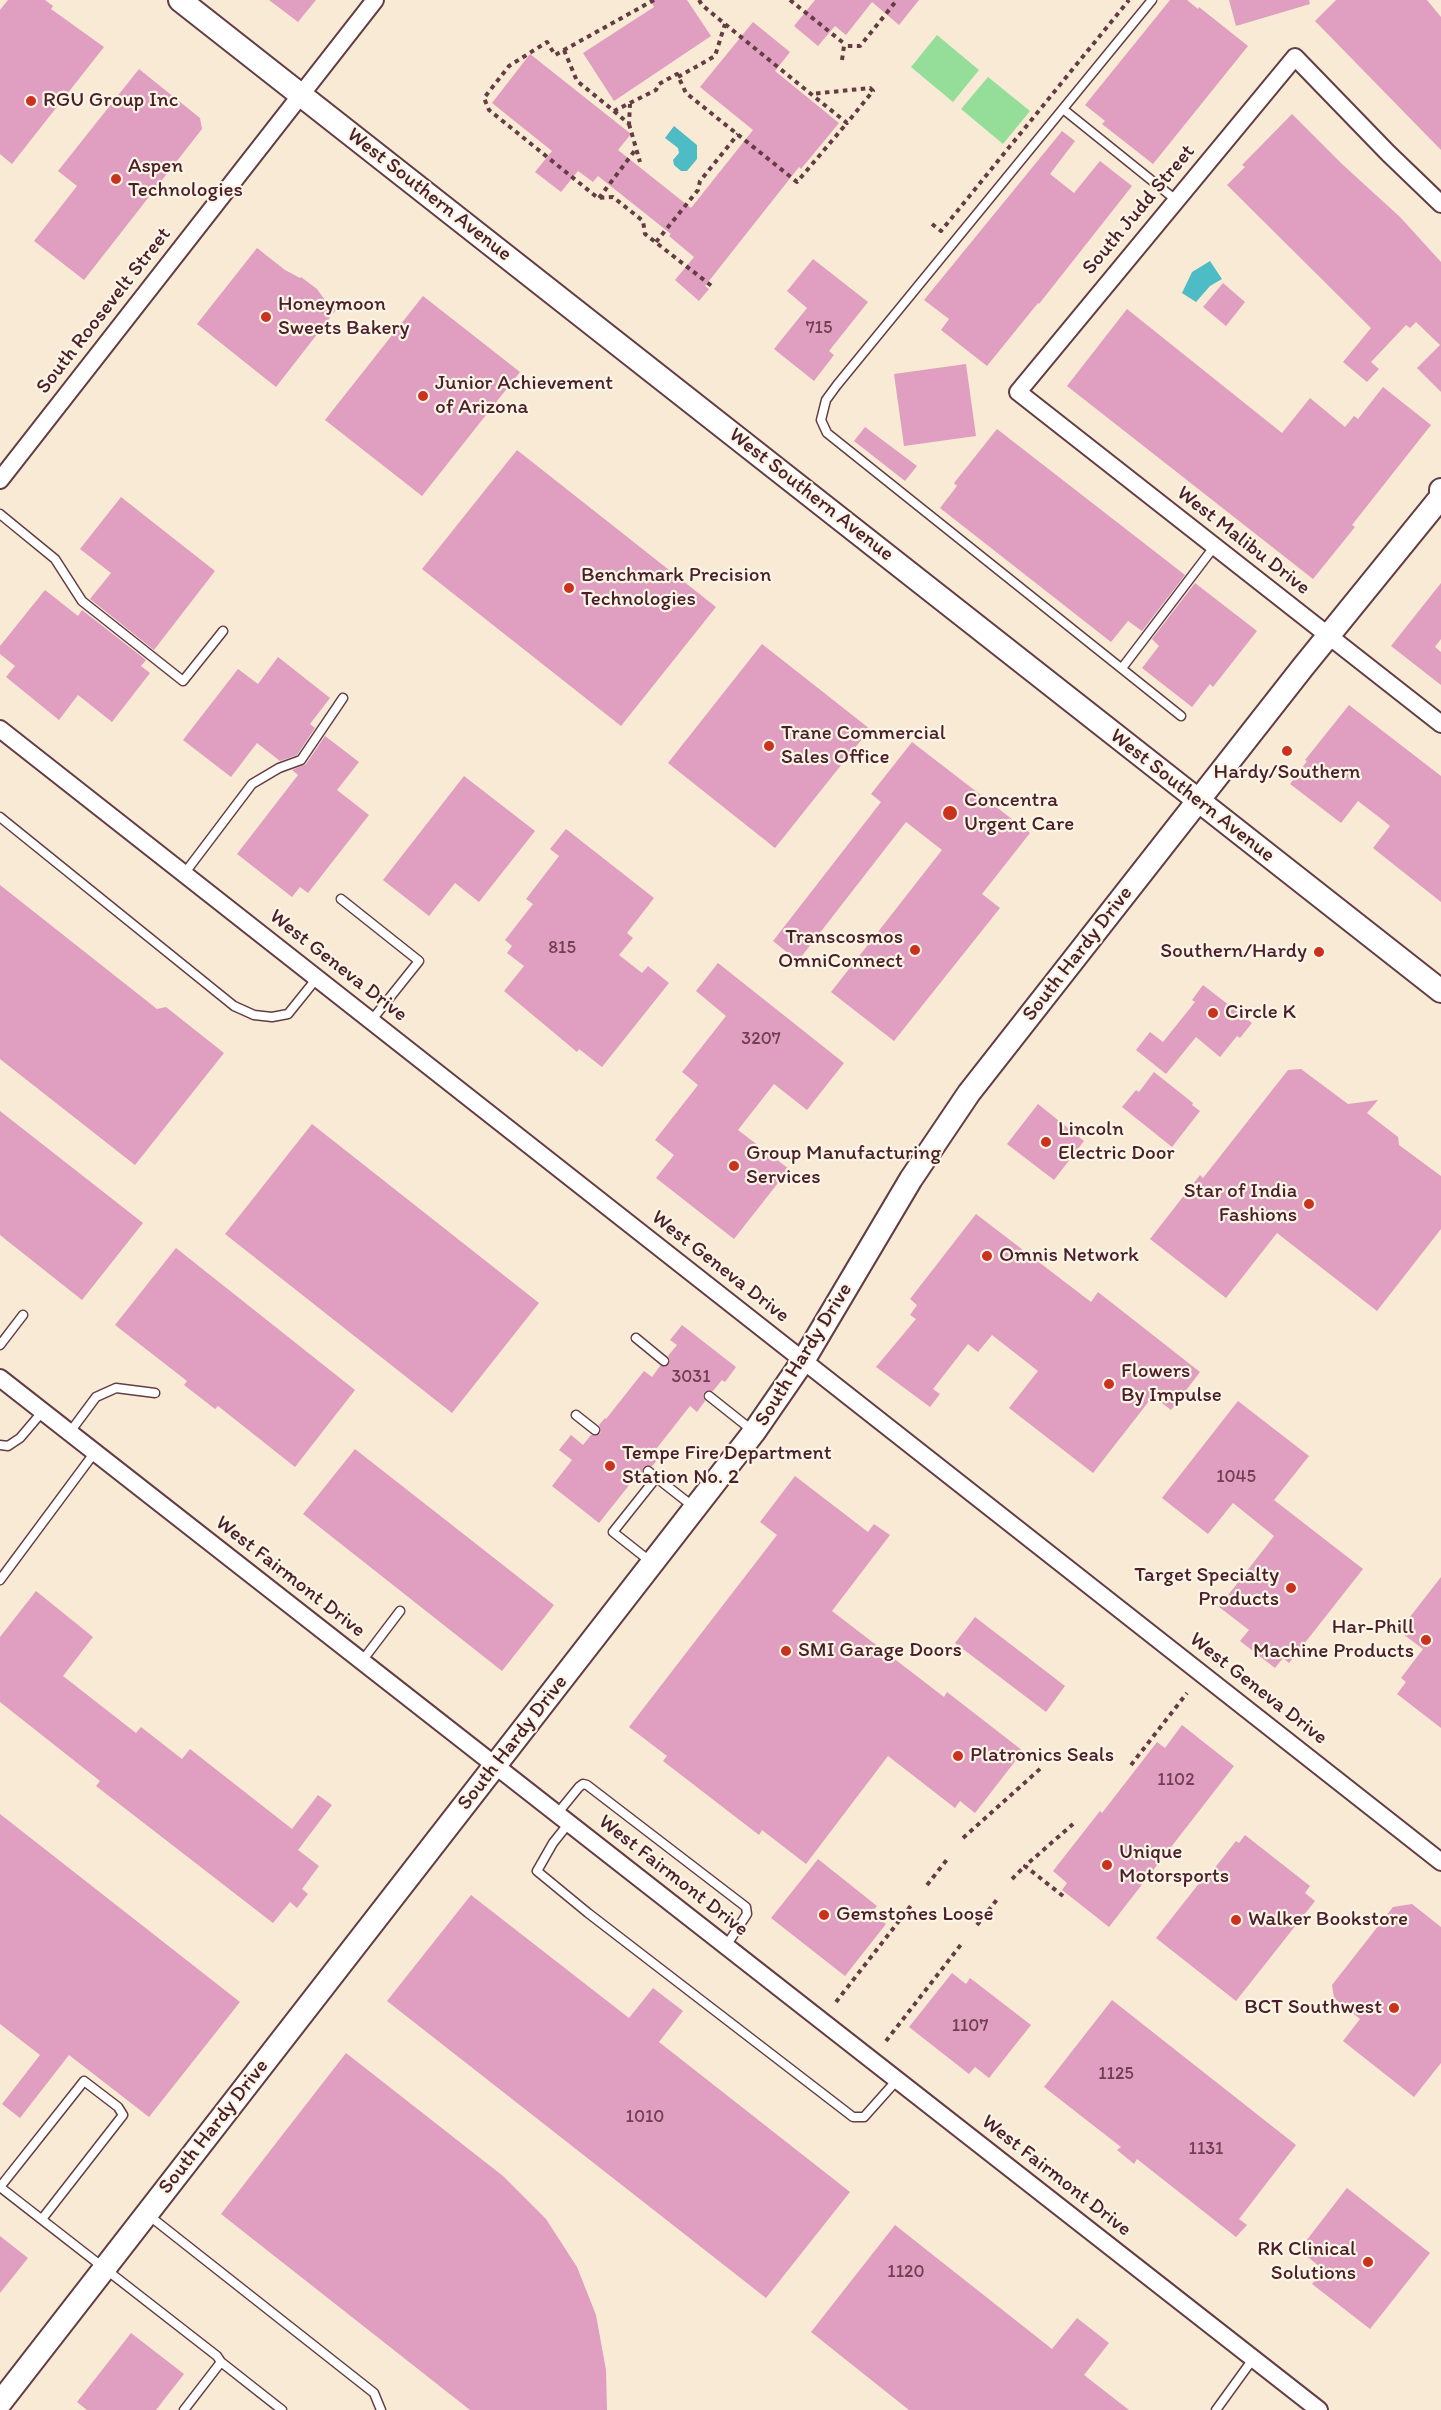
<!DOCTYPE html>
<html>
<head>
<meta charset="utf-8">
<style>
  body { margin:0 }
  canvas { display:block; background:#f8ead4 }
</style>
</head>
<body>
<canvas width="1441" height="2410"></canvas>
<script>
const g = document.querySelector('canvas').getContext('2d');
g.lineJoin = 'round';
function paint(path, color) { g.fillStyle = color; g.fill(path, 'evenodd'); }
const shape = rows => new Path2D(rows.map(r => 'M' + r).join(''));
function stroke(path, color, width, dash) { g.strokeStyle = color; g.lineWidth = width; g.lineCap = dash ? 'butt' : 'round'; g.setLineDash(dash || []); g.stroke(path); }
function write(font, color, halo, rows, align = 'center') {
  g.font = font + ' Itim,sans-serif'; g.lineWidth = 4.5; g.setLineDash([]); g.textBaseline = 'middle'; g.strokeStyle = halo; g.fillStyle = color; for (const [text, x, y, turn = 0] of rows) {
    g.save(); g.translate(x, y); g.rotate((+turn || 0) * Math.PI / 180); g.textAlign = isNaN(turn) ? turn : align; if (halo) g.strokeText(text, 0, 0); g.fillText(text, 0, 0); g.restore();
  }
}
paint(shape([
  [937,35,979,70,953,102,911,67],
  [988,77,1030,111,1003,144,961,109]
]), '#94de99');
paint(shape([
  [674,126,697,145,697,159,687,171,681,171,674,165,673,160,679,153,678,148,665,138],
  [1210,261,1222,279,1210,286,1196,302,1182,293,1192,272]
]), '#4ebcc5');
paint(shape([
  [8,0,45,0,53,6,51,9,104,47,12,164,0,154,0,10],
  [269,0,316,0,298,22],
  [650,0,687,0,711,36,614,101,583,53,654,7],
  [815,0,919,0,899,25,872,2,846,35,835,26,818,46,794,26],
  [1170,0,1187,0,1198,9,1199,7,1248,46,1153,164,1102,124,1105,121,1085,105],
  [1229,0,1309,0,1310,4,1236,26],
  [1336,0,1427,0,1441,17,1441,150,1315,21],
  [753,22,790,52,775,71,839,123,801,169,799,167,705,286,709,289,699,301,675,280,694,257,669,236,671,234,598,176,593,182,578,171,561,192,535,172,552,151,492,103,530,54,631,134,618,150,691,208,753,130,700,87],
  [139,69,200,118,202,129,84,280,34,241,77,186,58,171],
  [1292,114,1342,164,1400,217,1441,262,1441,392,1417,368,1440,345,1416,322,1410,328,1406,325,1371,362,1379,369,1367,382,1343,362,1371,328,1227,185,1245,167,1242,165],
  [1062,131,1075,141,1050,174,1074,193,1100,161,1132,186,1039,304,1038,303,987,366,941,330,949,319,924,300],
  [257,248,285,270,300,278,301,277,317,289,327,303,336,310,276,387,197,324],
  [813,259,868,302,829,351,834,355,814,381,774,349,807,308,787,291],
  [1223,283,1245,302,1226,326,1203,307],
  [423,296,520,372,422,496,325,420],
  [1127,309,1282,433,1310,398,1345,427,1354,416,1358,419,1383,387,1431,425,1352,525,1355,527,1313,579,1067,386],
  [966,364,976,436,904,446,894,374],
  [865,427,917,466,905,481,854,441],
  [997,429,1185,575,1142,631,1128,621,1111,642,940,508,957,486,954,483],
  [517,450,716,607,621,726,422,569],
  [121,497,215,571,154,650,90,599,111,573,80,549],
  [1195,583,1257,631,1213,687,1210,684,1192,707,1142,668,1159,646,1152,639],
  [1441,583,1441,639,1435,647,1441,652,1441,685,1391,646],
  [45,590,78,616,82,610,146,660,141,666,150,673,112,722,78,695,59,720,6,677,15,666,0,654,0,646],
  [762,644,870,729,775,848,668,763],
  [278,657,330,698,310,724,315,728,297,755,280,761,257,743,231,777,183,740,238,669,258,684],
  [1349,705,1441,776,1441,902,1373,848,1390,826,1384,821,1358,801,1341,823,1290,784,1307,761,1305,760],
  [325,736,359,762,337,790,369,815,308,893,300,887,292,897,237,854,298,775,292,770,306,764],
  [912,742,1030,833,982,894,1000,908,894,1041,831,992,942,850,906,822,798,961,773,941,881,802,871,794],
  [464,776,535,831,479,902,455,883,429,916,383,880],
  [566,829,654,898,627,933,633,938,619,955,642,973,648,966,669,983,602,1067,579,1049,577,1052,504,991,524,966,507,953,512,946,505,940,533,904,526,899,559,856,550,849],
  [0,885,157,1009,166,1007,224,1053,135,1165,0,1059],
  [718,963,844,1063,807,1110,774,1084,738,1130,789,1169,734,1239,656,1178,674,1155,655,1140,698,1085,682,1072,726,1016,696,991],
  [1203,985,1252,1023,1240,1038,1237,1036,1220,1057,1196,1037,1166,1074,1136,1050,1150,1032,1163,1042,1195,1002,1192,1000],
  [1301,1069,1348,1104,1378,1100,1367,1113,1398,1137,1399,1145,1441,1176,1441,1229,1377,1311,1277,1233,1226,1298,1150,1239,1200,1175,1203,1178,1288,1070],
  [1154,1072,1193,1103,1192,1105,1200,1111,1172,1147,1122,1107,1136,1090,1139,1092],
  [1038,1104,1084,1141,1054,1180,1007,1144],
  [0,1111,143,1223,82,1300,0,1235],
  [312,1124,539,1303,452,1413,225,1234],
  [976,1214,1091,1302,1098,1292,1200,1372,1171,1410,1153,1396,1093,1473,1009,1408,1038,1371,992,1335,978,1352,968,1344,933,1389,940,1394,930,1407,876,1367,916,1319,910,1315,917,1305,910,1299],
  [176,1248,355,1390,295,1467,218,1406,215,1409,184,1385,187,1381,115,1325],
  [682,1325,736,1367,725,1382,722,1380,713,1391,704,1392,703,1396,705,1401,697,1412,690,1406,653,1453,659,1458,652,1466,643,1467,642,1471,644,1476,639,1483,634,1479,599,1523,552,1486,572,1460,559,1450,571,1435,583,1445,591,1435,600,1434,601,1430,599,1425,605,1418,606,1419,644,1371,652,1377,660,1366,668,1365,670,1361,668,1356,677,1345,670,1340],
  [1238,1401,1309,1456,1274,1500,1363,1569,1289,1663,1283,1658,1275,1668,1240,1641,1249,1630,1219,1607,1274,1536,1233,1503,1208,1534,1162,1498],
  [355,1449,554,1605,502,1671,303,1514],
  [795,1476,868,1532,874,1524,890,1535,832,1611,944,1697,947,1692,1023,1751,975,1813,960,1801,955,1808,888,1756,806,1864,762,1830,759,1835,663,1761,667,1756,629,1727,777,1535,760,1522],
  [1441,1577,1441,1728,1397,1694,1406,1682,1401,1678,1423,1649,1399,1631],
  [36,1591,93,1637,63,1676,136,1733,141,1727,182,1759,190,1749,292,1829,318,1795,332,1805,298,1850,319,1866,302,1889,308,1894,297,1908,290,1902,273,1923,96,1786,100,1781,0,1702,0,1637],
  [975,1617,1065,1686,1046,1712,955,1643],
  [1182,1725,1234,1766,1109,1927,1062,1890,1067,1883,1053,1871,1100,1811,1102,1813,1157,1742,1165,1748],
  [0,1814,240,2002,149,2117,69,2055,20,2118,2,2104,40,2055,0,2024],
  [1245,1835,1310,1886,1305,1893,1315,1901,1236,2001,1156,1938,1208,1872,1210,1874,1236,1841,1239,1843],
  [818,1859,877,1906,871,1913,886,1924,845,1976,771,1918],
  [471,1895,629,2018,653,1988,683,2011,659,2042,850,2192,766,2298,387,2001],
  [1412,1904,1441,1927,1441,2063,1414,2097,1343,2041,1360,2019,1334,1998,1332,1985,1393,1907],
  [952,1973,966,1984,970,1978,1031,2025,989,2078,975,2067,969,2074,909,2027],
  [1112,2000,1296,2145,1239,2219,1247,2225,1236,2237,1137,2159,1134,2164,1117,2150,1121,2147,1044,2087],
  [346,2053,503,2176,546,2219,577,2267,596,2315,606,2370,607,2410,470,2410,221,2214],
  [1347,2188,1430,2253,1370,2329,1312,2284,1324,2270,1299,2250],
  [895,2225,1052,2349,1077,2318,1109,2343,1084,2375,1129,2410,909,2410,811,2332],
  [0,2236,28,2258,0,2293],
  [131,2333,184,2374,156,2410,87,2410,77,2402]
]), '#e09ec1');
const lane = shape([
  [1152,0,837,385,826,400,821,420,827,433,1181,716],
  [1063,109,1176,200],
  [0,514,55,559,82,601,183,681,223,631],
  [1122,668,1214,547],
  [0,817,234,1006,254,1015,272,1017,288,1014,317,978],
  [184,874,252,784,279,768,301,760,343,698],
  [341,899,419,961,371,1021],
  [636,1338,664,1361],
  [0,1345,23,1315],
  [709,1396,753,1431],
  [576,1415,595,1430],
  [70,1432,96,1397,116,1388,155,1393],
  [0,1445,8,1446,20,1438,43,1411],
  [648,1471,695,1508],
  [651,1562,613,1532,656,1478],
  [0,1580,95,1452],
  [362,1661,400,1611],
  [557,1814,579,1787,583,1784,587,1785,746,1907,747,1914,726,1946],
  [569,1823,553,1843,537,1871,588,1913,853,2117,864,2117,897,2080],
  [0,2187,217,2356,221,2362,184,2410],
  [0,2187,84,2081,118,2107,123,2115,42,2219],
  [147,2214,374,2393,381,2410],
  [221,2362,282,2410],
  [1216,2410,1253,2359]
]);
const street = shape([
  [1441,204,1388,153,1295,57,1018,392,1441,724],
  [0,480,375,0],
  [0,729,1441,1862],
  [0,1378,1319,2410]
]);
const secondary = shape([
  [180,0,1441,991],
  [0,2403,754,1432,803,1361,911,1179,969,1093,1303,667,1441,497,1441,490]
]);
stroke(lane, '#643d44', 11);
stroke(street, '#643d44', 20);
stroke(secondary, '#643d44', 26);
stroke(shape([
  [654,0,555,55,547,42,509,66,484,98,489,110,598,198,613,197,643,221,645,234,713,287],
  [699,0,702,5,725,24,811,94,847,123,873,91,870,88,811,94],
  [790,0,846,45],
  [564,50,577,81,614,111,656,90,659,84,677,74,686,93,797,182,847,123],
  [842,60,844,46,860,46,897,0],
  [678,77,715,56,725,24],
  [614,111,629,124,630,104],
  [629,124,640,162],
  [599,198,636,149],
  [932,224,941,231,1129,0],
  [656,242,698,190,700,181,738,134],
  [1131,1765,1187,1693],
  [963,1838,1041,1768],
  [1012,1879,1025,1866],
  [927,1885,949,1857],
  [1063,1896,1025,1866,1073,1824],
  [977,1925,999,1897],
  [836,2002,913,1903],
  [886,2041,963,1942]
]), '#643d44', 4, [4.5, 4.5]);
stroke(lane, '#fff', 8);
stroke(street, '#fff', 16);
stroke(secondary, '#fff', 22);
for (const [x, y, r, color] of [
  [31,101,6,"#c8321e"],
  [116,179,6,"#c8321e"],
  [266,317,6,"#c8321e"],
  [423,396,6,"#c8321e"],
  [569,588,6,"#c8321e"],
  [769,746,6,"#c8321e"],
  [1287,751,6,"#c8321e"],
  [950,813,8,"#c8321e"],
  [915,950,6,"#c8321e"],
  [1319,952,6,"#c8321e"],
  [1213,1013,6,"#c8321e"],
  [1046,1142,6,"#c8321e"],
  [734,1166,6,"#c8321e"],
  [1309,1204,6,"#c8321e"],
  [987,1256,6,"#c8321e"],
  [1109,1384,6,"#c8321e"],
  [610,1466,6,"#c8321e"],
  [1291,1588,6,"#c8321e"],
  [1426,1640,6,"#c8321e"],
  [786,1651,6,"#c8321e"],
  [958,1756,6,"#c8321e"],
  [1107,1865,6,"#c8321e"],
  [824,1915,6,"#c8321e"],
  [1236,1920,6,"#c8321e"],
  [1394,2008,6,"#c8321e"],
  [1368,2262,6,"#c8321e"]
]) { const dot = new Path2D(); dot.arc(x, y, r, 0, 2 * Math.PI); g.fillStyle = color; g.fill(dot); stroke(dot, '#fcf5e5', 2); }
write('18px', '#703f50', null, [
  ["715",819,328],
  ["815",562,948],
  ["3207",761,1039],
  ["3031",691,1377],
  ["1045",1236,1477],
  ["1102",1176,1780],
  ["1107",970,2026],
  ["1125",1116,2074],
  ["1010",645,2117],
  ["1131",1206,2149],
  ["1120",906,2272]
]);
write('21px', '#4a1f2b', '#fcf5e5', [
  ["RGU Group Inc",43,101],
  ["Aspen",128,167],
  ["Technologies",128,191],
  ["Honeymoon",278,305],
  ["Sweets Bakery",278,329],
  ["Junior Achievement",435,384],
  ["of Arizona",435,408],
  ["Benchmark Precision",581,576],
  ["Technologies",581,600],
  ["Trane Commercial",781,734],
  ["Sales Office",781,758],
  ["Hardy/Southern",1287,773,"center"],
  ["Concentra",964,801],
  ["Urgent Care",964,825],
  ["Transcosmos",903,938,"right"],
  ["OmniConnect",903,962,"right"],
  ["Southern/Hardy",1307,952,"right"],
  ["Circle K",1225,1013],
  ["Lincoln",1058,1130],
  ["Electric Door",1058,1154],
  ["Group Manufacturing",746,1154],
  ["Services",746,1178],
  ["Star of India",1297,1192,"right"],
  ["Fashions",1297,1216,"right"],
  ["Omnis Network",999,1256],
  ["Flowers",1121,1372],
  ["By Impulse",1121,1396],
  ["Tempe Fire Department",622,1454],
  ["Station No. 2",622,1478],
  ["Target Specialty",1279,1576,"right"],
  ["Products",1279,1600,"right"],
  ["Har-Phill",1414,1628,"right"],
  ["Machine Products",1414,1652,"right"],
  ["SMI Garage Doors",798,1651],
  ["Platronics Seals",970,1756],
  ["Unique",1119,1853],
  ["Motorsports",1119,1877],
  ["Gemstones Loose",836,1915],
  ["Walker Bookstore",1248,1920],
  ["BCT Southwest",1382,2008,"right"],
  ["RK Clinical",1356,2250,"right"],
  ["Solutions",1356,2274,"right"]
], 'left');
write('21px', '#4a1f2b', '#fcf5e5', [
  ["West Southern Avenue",429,195,38],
  ["South Judd Street",1139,210,-50],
  ["South Roosevelt Street",104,311,-52],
  ["West Southern Avenue",811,495,38],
  ["West Malibu Drive",1243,541,38],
  ["West Southern Avenue",1192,796,38],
  ["South Hardy Drive",1078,954,-52],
  ["West Geneva Drive",338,966,38],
  ["West Geneva Drive",720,1267,38],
  ["South Hardy Drive",804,1355,-58],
  ["West Fairmont Drive",290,1577,38],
  ["West Geneva Drive",1258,1689,38],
  ["South Hardy Drive",513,1743,-52],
  ["West Fairmont Drive",673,1876,38],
  ["South Hardy Drive",214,2127,-52],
  ["West Fairmont Drive",1056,2176,38]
]);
</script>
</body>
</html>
